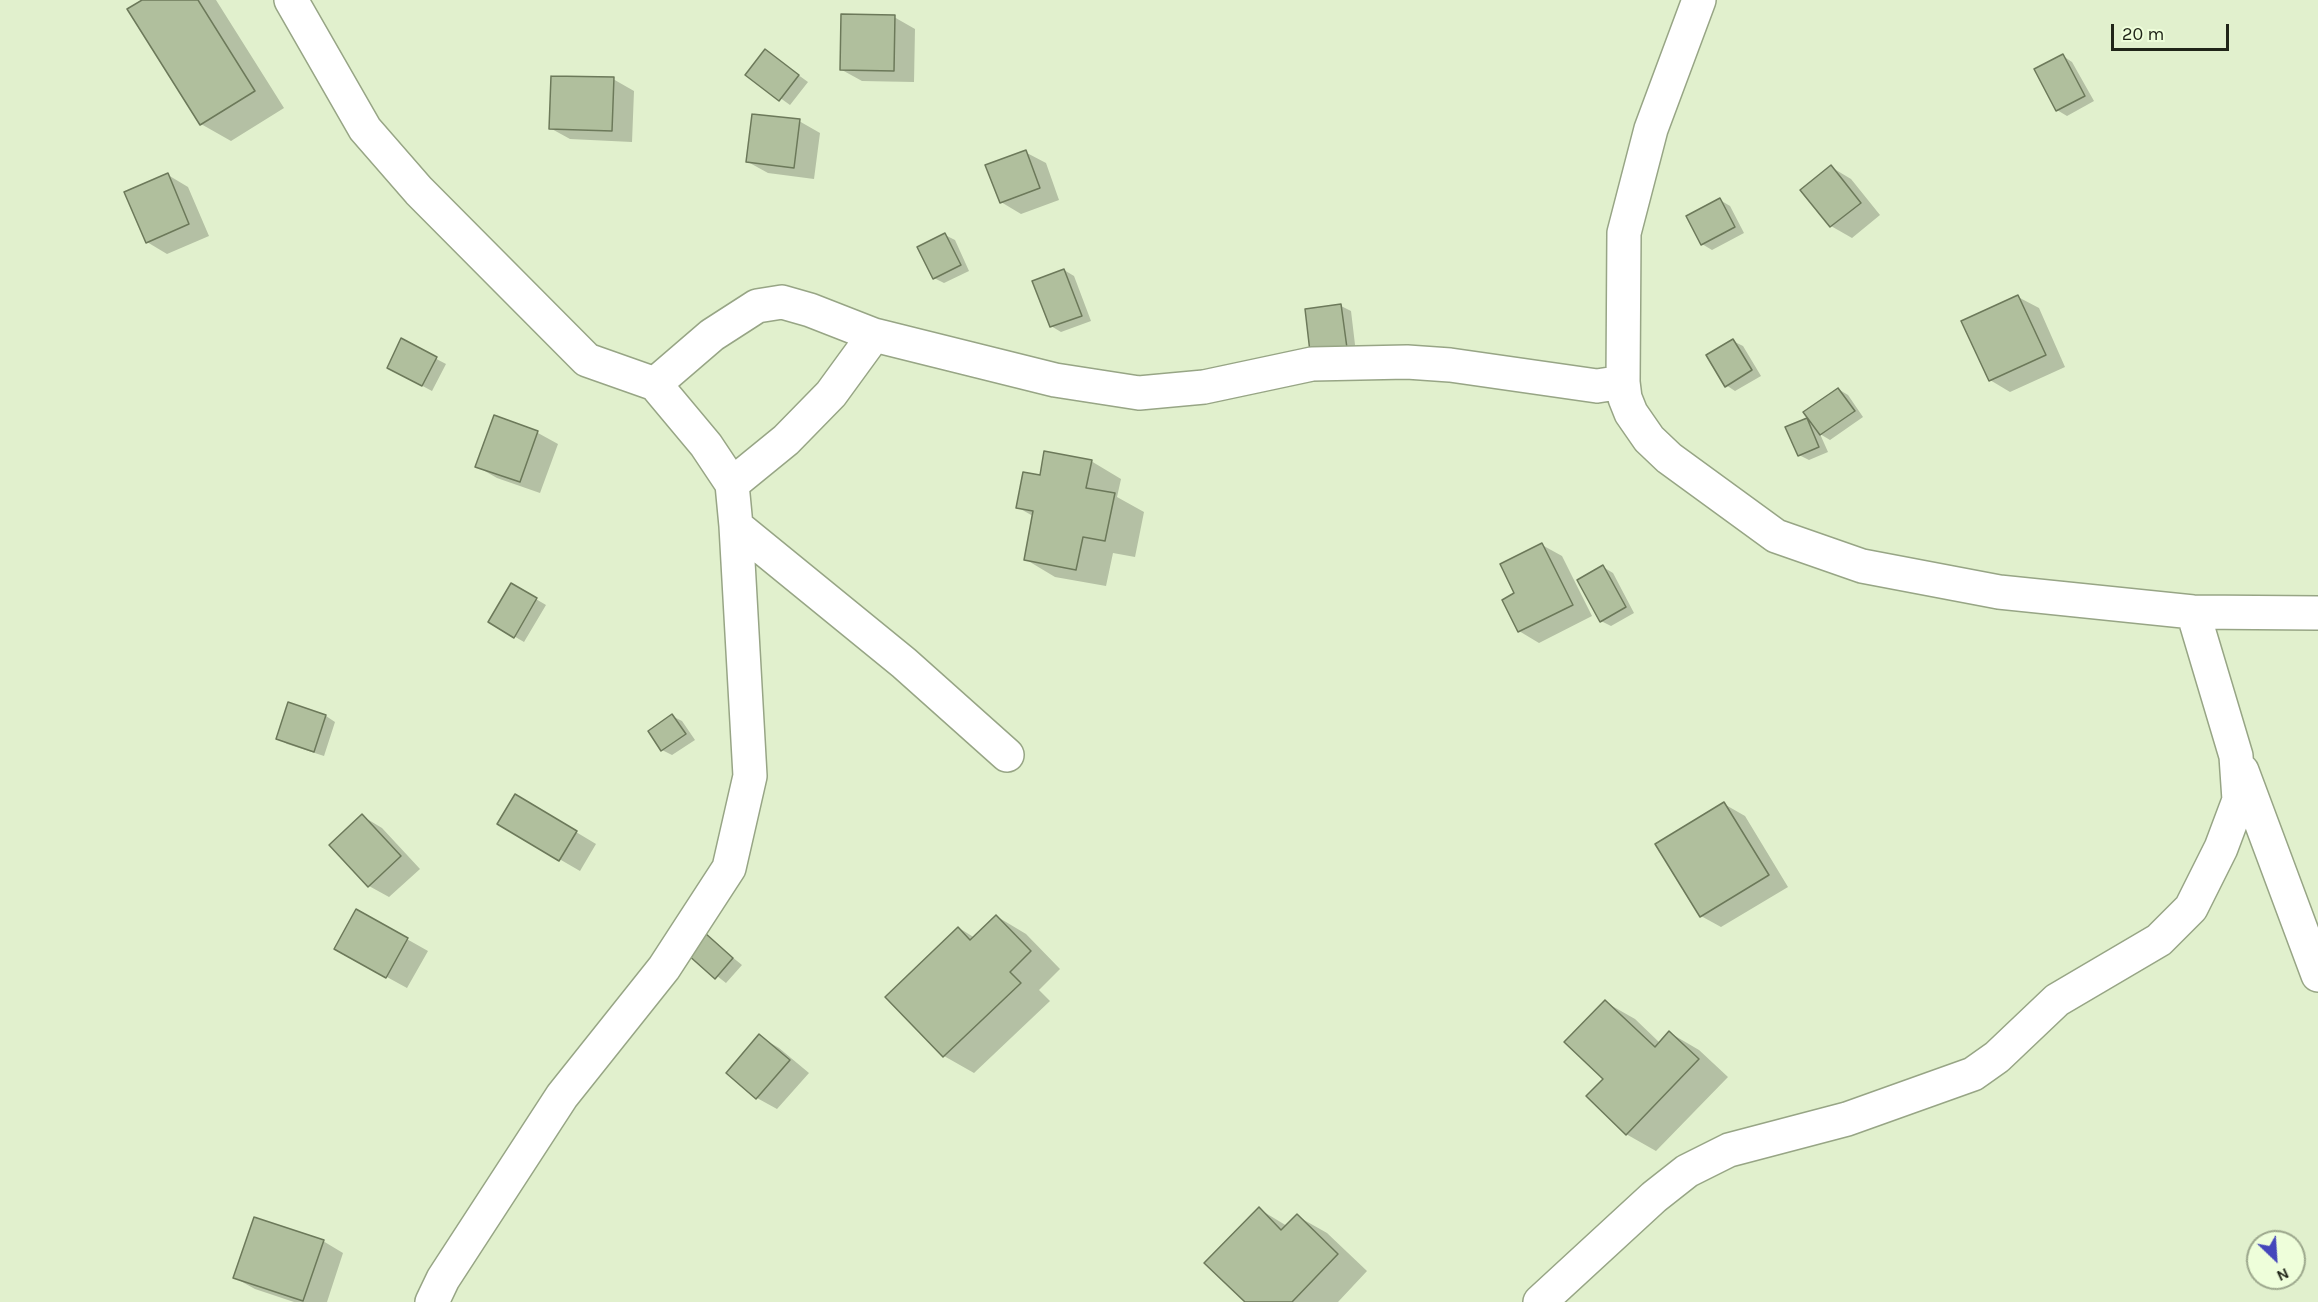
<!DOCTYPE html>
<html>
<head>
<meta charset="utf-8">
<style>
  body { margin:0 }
  #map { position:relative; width:2318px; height:1302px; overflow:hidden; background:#e1f0cd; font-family:Karla,sans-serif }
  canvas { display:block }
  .north { position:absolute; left:2246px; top:1230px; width:60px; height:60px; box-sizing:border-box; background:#eefeda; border:2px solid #9ca78c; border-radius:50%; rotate:155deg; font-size:16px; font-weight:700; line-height:24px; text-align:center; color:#202518 }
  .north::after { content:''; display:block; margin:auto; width:21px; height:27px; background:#4546bb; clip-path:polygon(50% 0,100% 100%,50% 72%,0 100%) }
  .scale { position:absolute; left:2111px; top:24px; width:118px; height:27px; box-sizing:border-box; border:3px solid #202518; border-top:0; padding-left:8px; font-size:18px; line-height:21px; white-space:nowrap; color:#202518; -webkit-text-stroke:4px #eefeda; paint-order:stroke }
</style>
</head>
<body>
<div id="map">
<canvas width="2318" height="1302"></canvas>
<div class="north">N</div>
<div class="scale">20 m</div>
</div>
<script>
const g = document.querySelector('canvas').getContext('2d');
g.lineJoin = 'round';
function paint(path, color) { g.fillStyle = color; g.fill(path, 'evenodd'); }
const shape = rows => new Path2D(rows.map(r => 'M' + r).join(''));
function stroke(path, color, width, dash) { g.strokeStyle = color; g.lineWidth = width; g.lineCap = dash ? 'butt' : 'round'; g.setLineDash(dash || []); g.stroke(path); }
paint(shape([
  [145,0,216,0,284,108,231,141,201,124],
  [894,17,915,29,914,82,862,81,842,70],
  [765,51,808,82,790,105,747,74],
  [2063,56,2072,62,2094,101,2067,116,2057,110],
  [613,79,634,91,632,142,570,139,550,128],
  [799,121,820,133,814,179,768,173,748,162],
  [1025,152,1046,163,1059,200,1021,214,1001,202],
  [1831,167,1851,179,1880,215,1852,238,1831,226,1802,190],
  [168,175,188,187,209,236,167,254,147,242],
  [1720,200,1730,206,1744,233,1712,250,1702,244],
  [945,235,955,240,969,271,944,283,934,278],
  [1064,270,1074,276,1091,321,1061,332,1051,326],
  [2018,297,2039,308,2065,367,2010,392,1990,380],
  [1341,306,1351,311,1356,353,1321,357],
  [402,341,446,364,432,391,398,373],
  [1733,341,1743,346,1761,376,1735,391,1726,385],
  [1838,389,1848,395,1863,417,1830,440,1820,434,1828,452,1809,460,1799,455,1807,420,1813,424],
  [495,417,538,433,558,444,540,493,497,478,476,466],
  [1091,461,1121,479,1117,497,1144,512,1135,557,1113,553,1106,586,1055,577,1025,559,1033,516,1017,507],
  [1542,545,1562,556,1592,616,1539,643,1519,631,1516,594],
  [1603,567,1613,573,1634,613,1611,626,1601,621],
  [512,585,546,605,524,642,490,622],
  [326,716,335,722,324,756,287,744,277,738],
  [672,716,682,721,695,740,672,755,662,750],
  [516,796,596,844,580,871,499,824],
  [1724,804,1745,816,1788,887,1721,927,1701,916],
  [362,816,382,828,420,869,389,897,369,886],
  [357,911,428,951,407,988,356,960],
  [996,916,1026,934,1060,969,1039,990,1050,1001,974,1073,944,1056,887,997,959,928,975,938],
  [705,935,742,965,726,983,689,954],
  [1605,1002,1635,1019,1660,1043,1670,1033,1699,1050,1728,1077,1656,1151,1626,1134,1605,1079],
  [759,1036,779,1048,809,1073,777,1109,757,1098,728,1073],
  [1259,1209,1287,1226,1297,1216,1327,1233,1367,1271,1338,1302,1247,1302],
  [323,1241,343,1253,327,1302,294,1302,255,1289,235,1278]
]), '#0003');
const building = shape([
  [142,0,198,0,255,91,200,125,127,9,142,0],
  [841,14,895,15,894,71,840,70,841,14],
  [765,49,799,75,779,101,745,75,765,49],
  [2063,54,2085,96,2056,111,2034,69,2063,54],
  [551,76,614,77,612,131,549,129,551,76],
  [752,114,800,119,794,168,746,162,752,114],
  [1026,150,1040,188,1000,203,985,165,1026,150],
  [1831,165,1861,203,1830,227,1800,190,1831,165],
  [168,173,189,224,146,243,124,192,168,173],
  [1720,198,1735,227,1701,245,1686,216,1720,198],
  [945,233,961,265,933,279,917,247,945,233],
  [1064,269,1082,316,1050,327,1032,281,1064,269],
  [2018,295,2046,355,1989,381,1961,321,2018,295],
  [1341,304,1347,348,1310,352,1305,309,1341,304],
  [401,338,437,357,422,386,387,368,401,338],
  [1733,339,1752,370,1725,387,1706,355,1733,339],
  [1838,388,1855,411,1820,435,1803,412,1838,388],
  [494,415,538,431,520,482,475,467,494,415],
  [1807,418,1819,447,1798,456,1785,427,1807,418],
  [1044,451,1092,460,1086,488,1115,493,1105,541,1083,537,1076,570,1024,560,1033,511,1016,508,1023,472,1040,475,1044,451],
  [1542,543,1573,605,1518,632,1502,600,1514,593,1500,564,1542,543],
  [1603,565,1626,607,1600,622,1577,580,1603,565],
  [511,583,537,598,514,638,488,622,511,583],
  [288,702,326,715,314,752,276,739,288,702],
  [672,714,686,734,661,751,648,731,672,714],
  [515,794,577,831,559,861,497,824,515,794],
  [1724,802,1769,875,1700,917,1655,844,1724,802],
  [362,814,401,856,368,887,329,845,362,814],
  [356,909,408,938,386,978,334,949,356,909],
  [996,915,1031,951,1010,972,1021,983,943,1057,885,997,958,927,970,940,996,915],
  [705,933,733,958,715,979,687,954,705,933],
  [1605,1000,1655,1047,1669,1031,1699,1059,1626,1135,1586,1096,1603,1079,1564,1042,1605,1000],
  [759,1034,790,1060,756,1099,726,1073,759,1034],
  [1259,1207,1281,1230,1297,1214,1338,1254,1292,1302,1245,1302,1204,1263,1259,1207],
  [254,1217,324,1240,303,1301,233,1278,254,1217]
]);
paint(building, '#b0bf9d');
stroke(building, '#6c795a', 1.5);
const street = shape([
  [291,0,365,129,419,191,587,360,655,384,706,445,732,484,736,526,750,776,729,868,664,968,562,1096,443,1279,432,1302],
  [1699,0,1651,129,1624,233,1623,382,1625,398,1631,413,1649,439,1669,458,1776,536,1862,566,1999,592,2193,612,2318,613],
  [655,384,712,335,757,306,782,302,810,310,874,335,1055,380,1139,393,1204,387,1312,364,1407,362,1450,365,1597,386,1623,382],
  [732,484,786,440,831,394,874,335],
  [736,526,904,663,1007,755],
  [2242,771,2318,975],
  [1540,1302,1654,1197,1687,1171,1729,1150,1847,1119,1973,1074,1997,1057,2057,1000,2159,940,2191,908,2221,848,2239,800,2236,756,2193,612]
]);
stroke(street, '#97a585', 36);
stroke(street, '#fff', 33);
</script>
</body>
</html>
